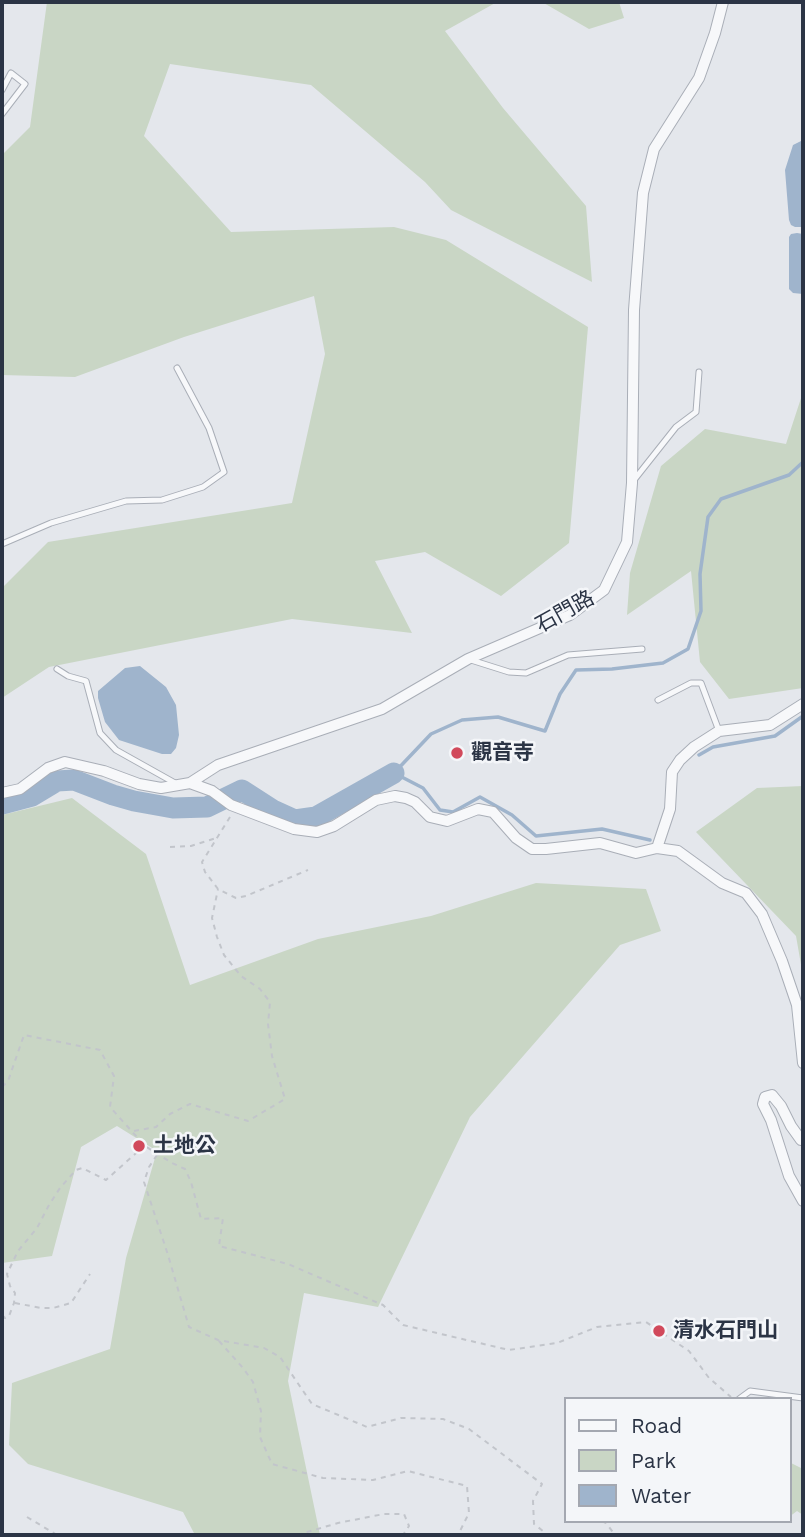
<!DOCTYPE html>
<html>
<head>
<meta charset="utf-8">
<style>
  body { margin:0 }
  #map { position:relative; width:805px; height:1537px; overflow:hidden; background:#e4e7ec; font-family:"Work Sans",sans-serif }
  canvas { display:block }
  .frame { position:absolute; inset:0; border:4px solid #2b3445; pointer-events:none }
  .legend { position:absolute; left:564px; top:1397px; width:228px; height:126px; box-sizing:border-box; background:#f4f6f9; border:2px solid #a4a8b1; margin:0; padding:9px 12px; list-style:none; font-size:21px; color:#2b3445 }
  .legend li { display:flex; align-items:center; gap:14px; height:35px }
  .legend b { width:35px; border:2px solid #a4a8b1 }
</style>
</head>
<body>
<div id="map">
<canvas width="805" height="1537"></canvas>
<div class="frame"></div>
<ul class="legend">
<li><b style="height:9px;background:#f7f8fa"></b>Road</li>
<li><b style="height:19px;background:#c9d6c5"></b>Park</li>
<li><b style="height:19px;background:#9fb4cc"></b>Water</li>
</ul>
</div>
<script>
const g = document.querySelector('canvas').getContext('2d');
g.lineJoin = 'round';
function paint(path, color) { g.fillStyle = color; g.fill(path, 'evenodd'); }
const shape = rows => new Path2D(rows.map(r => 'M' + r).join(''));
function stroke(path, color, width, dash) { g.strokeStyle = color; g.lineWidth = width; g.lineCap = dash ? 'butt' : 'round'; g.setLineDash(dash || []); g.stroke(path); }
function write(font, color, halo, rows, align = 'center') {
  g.font = font + ' "Work Sans","Noto Sans TC",sans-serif'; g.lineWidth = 5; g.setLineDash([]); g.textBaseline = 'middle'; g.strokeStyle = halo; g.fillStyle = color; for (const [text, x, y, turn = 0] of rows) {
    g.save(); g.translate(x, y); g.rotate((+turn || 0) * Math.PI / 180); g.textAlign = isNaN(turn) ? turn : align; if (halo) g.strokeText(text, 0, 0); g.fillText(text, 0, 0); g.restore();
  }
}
paint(shape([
  [47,2,497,2,445,31,503,108,586,206,592,282,451,210,425,182,311,85,170,64,144,136,231,232,394,227,446,240,588,327,569,543,501,596,425,552,375,561,412,633,292,619,49,667,2,698,2,588,48,542,292,503,325,354,314,296,184,337,75,377,2,375,2,155,30,127],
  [542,2,619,2,624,18,589,29],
  [803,392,803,688,729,699,700,662,691,571,627,615,630,573,661,466,705,429,786,444],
  [803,786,803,976,796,936,696,832,757,788],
  [72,798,146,854,190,985,318,939,431,916,536,883,646,889,661,931,620,945,470,1117,378,1307,304,1293,288,1381,320,1535,195,1535,183,1512,28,1464,9,1445,12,1383,110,1349,126,1258,157,1151,117,1126,81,1147,52,1256,2,1263,2,815],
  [789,1462,803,1469,803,1515,797,1511,789,1517]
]), '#c9d6c5');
paint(shape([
  [803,140,803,227,795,227,791,225,789,220,785,170,793,145],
  [797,233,803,234,803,294,793,293,789,289,789,237,791,234],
  [140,666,166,687,176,705,179,735,176,748,171,754,162,754,119,740,105,722,98,698,98,691,125,668]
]), '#9fb4cc');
stroke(shape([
  [699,755,713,747,775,736,803,716],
  [650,840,602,829,536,836,512,815,480,797,453,812,440,810,423,788,394,773,431,734,462,720,498,717,545,731,560,694,576,670,612,669,663,663,688,649,701,611,700,574,708,517,721,499,789,475,803,462]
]), '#9fb4cc', 3.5);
stroke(shape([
  [2,804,32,796,57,781,74,780,113,795,134,801,173,808,207,807,242,790,273,810,295,820,316,817,394,773]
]), '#9fb4cc', 21);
const lane = shape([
  [2,90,11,73,25,84,2,114],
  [634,480,676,427,696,412,699,372],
  [2,544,51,523,126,501,162,500,203,487,224,472,209,428,177,368],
  [471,660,509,672,526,673,568,655,642,649],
  [57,669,68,676,86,681,100,733,116,750,175,783],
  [658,700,691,683,701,683,719,731],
  [739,1399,750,1391,803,1398]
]);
const street = shape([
  [190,783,212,791,231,805,294,829,317,832,334,826,376,800,395,796,406,798,415,802,430,817,447,821,478,809,493,812,516,838,532,849,546,849,600,843,636,853,657,848,670,809,672,772,680,760,694,747,719,731,770,725,803,704],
  [2,793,20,789,48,768,65,762,104,771,139,784,161,788,190,783,218,765,382,709,468,659,570,615,604,590,627,542,632,483,634,310,643,193,654,149,699,78,715,33,723,2],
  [657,848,678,851,722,883,746,893,762,914,782,961,797,1005,803,1063],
  [803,1140,801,1140,791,1126,781,1106,772,1095,765,1097,763,1104,771,1120,789,1176,803,1201]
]);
stroke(lane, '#a9aeb7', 7);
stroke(street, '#a9aeb7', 12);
stroke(shape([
  [230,817,202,862,205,872,218,889,236,898,246,896,308,870],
  [170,847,191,846,216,838],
  [2,1087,8,1081,24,1035,100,1050,114,1076,110,1107,145,1146,172,1163,185,1169,191,1182,201,1219,223,1218,219,1246,288,1264,383,1305,403,1325,509,1350,557,1343,597,1327,646,1322,689,1351,709,1378,731,1397],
  [134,1131,156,1127,170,1114,190,1104,248,1121,285,1099,272,1056,268,1024,270,1002,260,989,241,976,224,955,217,937,212,918,218,889],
  [157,1155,149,1167,144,1182,168,1255,189,1327,218,1340,264,1348,280,1357,312,1404,367,1427,401,1418,443,1419,469,1429,542,1484,533,1501,534,1524,548,1535],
  [15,1303,41,1308,53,1308,71,1303,90,1274],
  [2,1315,5,1318,9,1316,14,1303,15,1293,10,1286,7,1274,18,1251,37,1228,49,1205,60,1188,76,1170,82,1168,106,1180,144,1146],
  [219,1341,243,1368,253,1382,261,1411,260,1437,272,1464,323,1478,373,1480,408,1471,467,1486,469,1513,458,1535],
  [27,1517,57,1535],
  [602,1521,606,1523,615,1535],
  [297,1535,338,1523,384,1514,404,1514,409,1526,403,1535]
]), '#c2c5cb', 2, [5, 5]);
stroke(lane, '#f7f8fa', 5);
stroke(street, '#f7f8fa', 10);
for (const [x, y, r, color] of [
  [457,753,7,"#d1495b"],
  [139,1146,7,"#d1495b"],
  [659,1331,7,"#d1495b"]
]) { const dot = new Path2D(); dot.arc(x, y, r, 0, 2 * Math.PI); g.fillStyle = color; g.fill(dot); stroke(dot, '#f4f6f9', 2.5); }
write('21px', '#2b3445', '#f4f6f9', [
  ["石門路",565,612,-29]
]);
write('bold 21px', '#2b3445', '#f4f6f9', [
  ["觀音寺",471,753],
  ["土地公",153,1146],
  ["清水石門山",673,1331]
], 'left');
</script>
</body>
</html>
